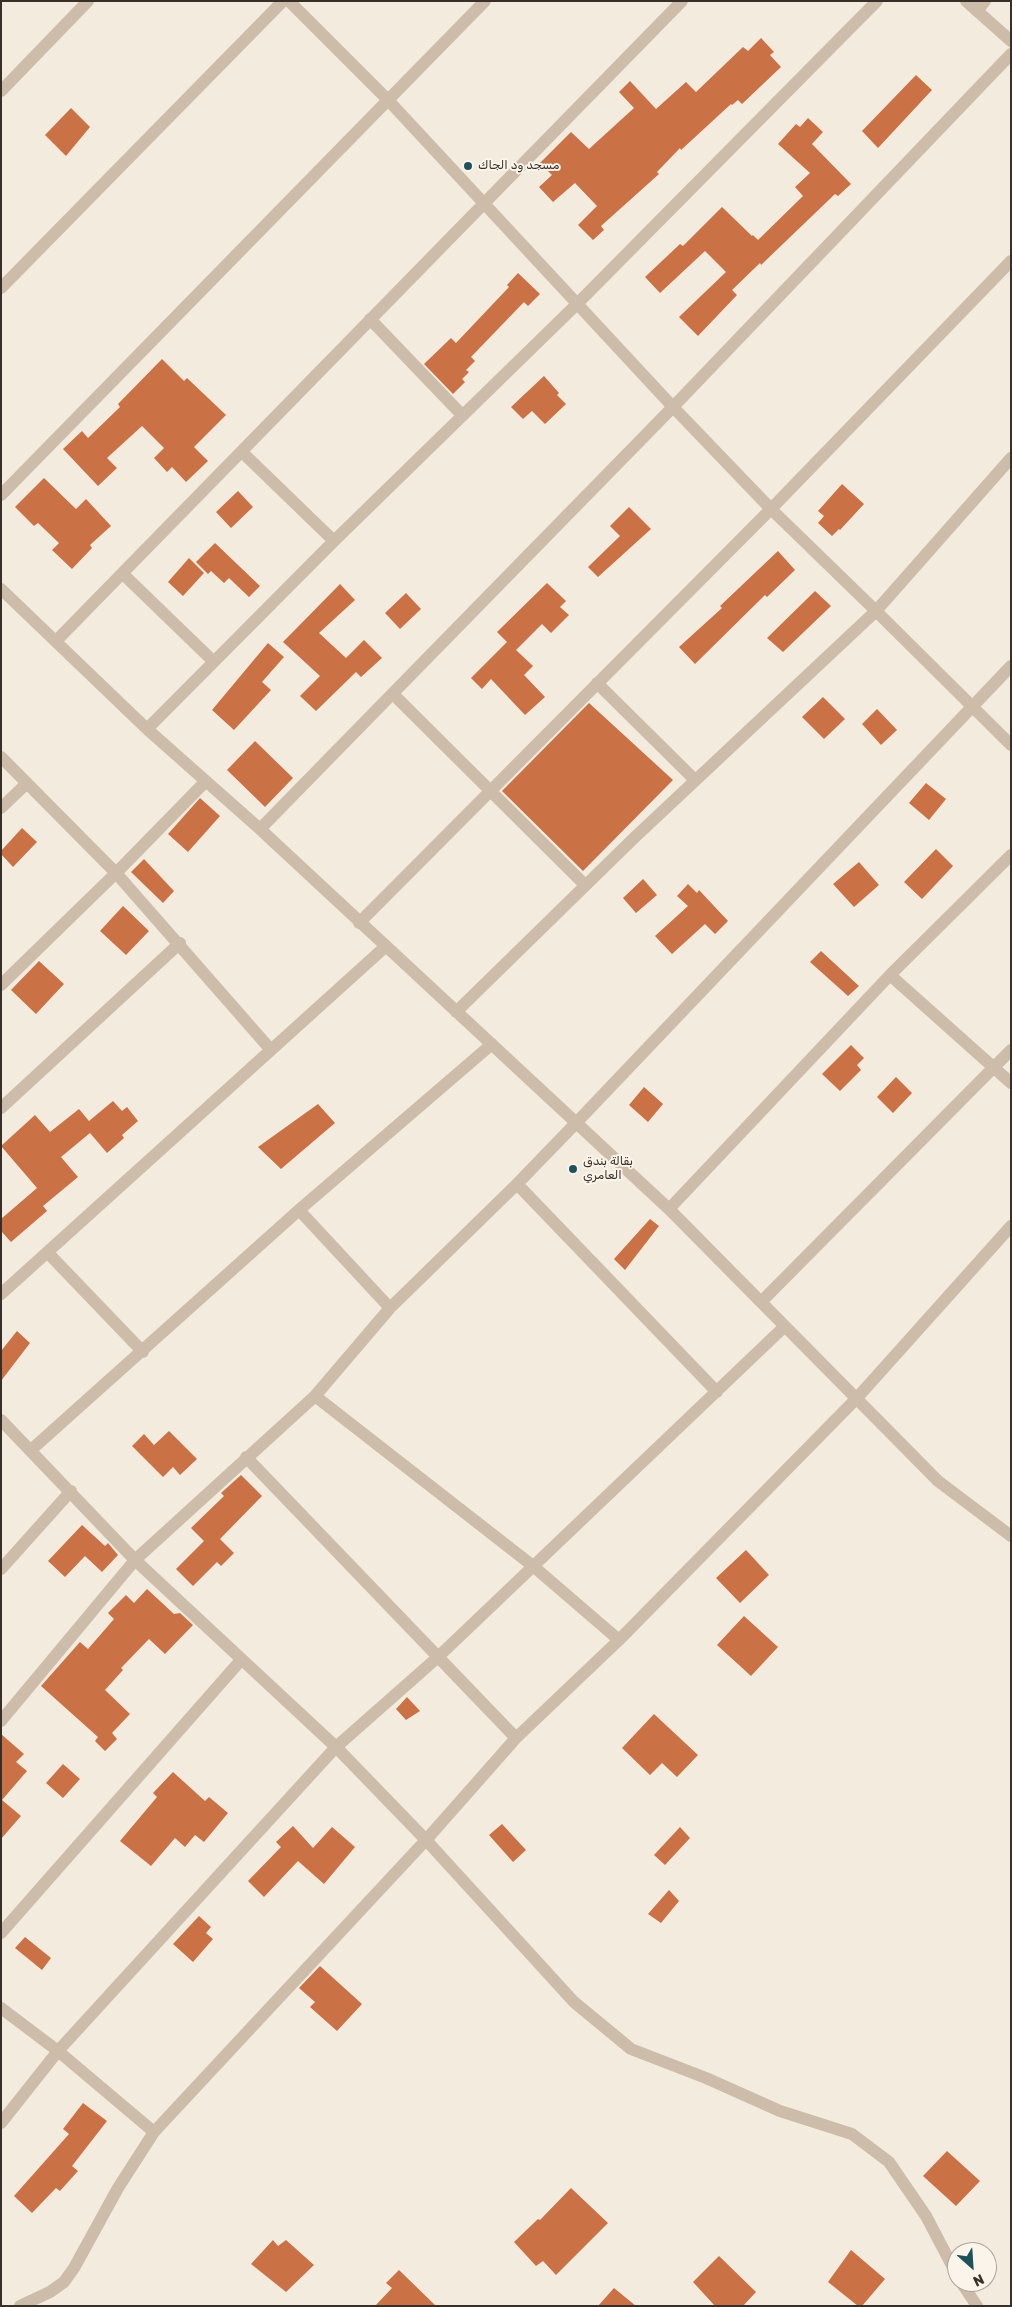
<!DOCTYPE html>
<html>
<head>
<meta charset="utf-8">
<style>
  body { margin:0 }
  #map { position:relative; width:1012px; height:2307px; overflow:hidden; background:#f3ebdd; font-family:Rubik,sans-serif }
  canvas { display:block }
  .frame { position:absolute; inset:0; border:2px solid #392f29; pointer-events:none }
  .north { position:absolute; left:947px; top:2242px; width:50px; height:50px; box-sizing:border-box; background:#faf4ea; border:1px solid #ada59d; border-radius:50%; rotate:154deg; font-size:14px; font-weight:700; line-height:20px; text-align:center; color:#392f29 }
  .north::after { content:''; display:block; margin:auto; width:18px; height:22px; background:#1d525c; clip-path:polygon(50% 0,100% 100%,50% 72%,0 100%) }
</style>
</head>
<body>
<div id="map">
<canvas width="1012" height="2307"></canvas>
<div class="frame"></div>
<div class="north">N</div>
</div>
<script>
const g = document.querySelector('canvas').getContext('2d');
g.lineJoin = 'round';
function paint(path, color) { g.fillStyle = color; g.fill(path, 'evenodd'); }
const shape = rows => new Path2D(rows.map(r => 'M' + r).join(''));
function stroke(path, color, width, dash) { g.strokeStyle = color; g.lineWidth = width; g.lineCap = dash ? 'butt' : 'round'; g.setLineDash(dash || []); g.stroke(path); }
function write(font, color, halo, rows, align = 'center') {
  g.font = font + ' Rubik,Cairo,sans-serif'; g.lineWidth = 4; g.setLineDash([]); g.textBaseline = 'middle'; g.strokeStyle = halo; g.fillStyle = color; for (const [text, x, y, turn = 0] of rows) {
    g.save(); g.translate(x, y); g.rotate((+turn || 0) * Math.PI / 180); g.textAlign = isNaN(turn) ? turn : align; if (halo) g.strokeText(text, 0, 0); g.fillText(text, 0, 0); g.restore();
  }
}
paint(shape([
  [761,38,774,52,770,55,781,67,742,104,738,100,732,105,731,104,681,150,680,148,657,172,659,174,601,226,604,230,593,240,578,225,597,206,575,183,553,202,539,187,552,175,540,163,571,132,589,149,634,108,619,92,630,81,656,109,686,82,696,92,743,47,748,51],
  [916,75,932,90,878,148,862,131],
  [71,108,90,127,66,156,45,135],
  [808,118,823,132,812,144,851,184,838,196,835,194,761,265,760,263,732,290,737,295,698,336,679,317,726,272,705,251,660,293,645,277,680,244,683,246,722,207,752,236,753,235,758,240,803,196,795,187,810,173,778,144,796,124,800,127],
  [518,273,540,294,528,306,524,302,471,357,475,361,466,370,469,372,462,379,465,382,453,394,424,364,451,338,456,343,509,287,507,285],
  [162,359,184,381,187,378,226,415,194,447,208,461,186,482,172,467,167,472,154,458,164,448,142,426,107,458,117,468,98,486,63,449,82,431,88,438,120,407,118,404],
  [544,376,559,393,557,395,566,404,545,424,532,411,523,419,511,407],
  [44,478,76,509,86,499,111,526,90,545,92,548,72,569,52,550,59,543,38,523,34,526,15,507],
  [842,484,864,504,840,530,839,529,832,536,818,523,824,516,818,511],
  [238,491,253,507,231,528,216,512],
  [629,507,651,529,598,577,588,567,620,536,610,526],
  [215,543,260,586,249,597,229,578,224,583,211,571,208,574,196,562],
  [778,551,795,570,767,597,765,595,695,664,679,647,722,608,720,606],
  [189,558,204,573,183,596,168,582],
  [547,583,566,601,560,607,569,615,551,633,542,624,516,650,533,666,524,675,545,697,525,715,491,679,482,689,471,678,507,642,497,632],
  [340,584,355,600,319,633,346,658,364,640,382,658,361,677,356,672,316,711,300,696,320,676,283,642],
  [815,591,831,606,783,652,767,638],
  [406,593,421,609,400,629,385,613],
  [268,643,284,657,262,682,271,690,234,730,212,710],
  [823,697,845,719,824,739,802,717],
  [589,703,673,780,583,871,502,791],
  [877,709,897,730,881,745,862,724],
  [255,741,293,778,265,807,227,770],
  [926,783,946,799,929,820,909,803],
  [200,798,220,816,188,852,168,834],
  [22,828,37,842,13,867,1,854,1,851],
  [936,849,953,866,922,899,904,882],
  [144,859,174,891,163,903,131,872],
  [859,862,879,885,854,907,833,884],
  [643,879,657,895,636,913,623,898],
  [688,884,697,893,699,890,728,921,715,934,705,924,672,954,655,936,688,906,677,896],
  [123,906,149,931,126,955,100,931],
  [821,951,859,986,848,996,810,962],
  [39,961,64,984,36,1014,11,990],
  [851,1045,864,1058,857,1065,861,1070,840,1091,822,1074],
  [896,1077,912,1093,893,1113,877,1097],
  [644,1087,663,1104,648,1122,629,1105],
  [113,1101,122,1111,127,1107,138,1121,122,1135,124,1138,107,1153,90,1133,61,1157,78,1177,43,1206,47,1211,11,1242,1,1231,1,1219,37,1188,1,1146,35,1115,50,1132,79,1109,89,1121],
  [318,1104,335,1123,281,1169,258,1147],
  [650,1219,659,1226,625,1270,614,1259],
  [17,1331,30,1343,1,1381,1,1351],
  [169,1431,197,1459,180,1475,173,1467,163,1477,132,1446,144,1434,154,1445],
  [241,1475,262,1496,220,1539,234,1553,221,1566,217,1562,193,1586,176,1569,204,1541,191,1528,224,1496,221,1493],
  [82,1525,105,1546,108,1543,118,1555,102,1572,85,1556,65,1577,48,1561],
  [746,1550,769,1575,740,1603,716,1578],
  [147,1589,174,1614,180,1613,193,1625,165,1654,149,1639,121,1668,123,1670,105,1690,130,1714,112,1733,117,1739,105,1751,95,1741,98,1737,41,1686,80,1642,88,1649,114,1619,108,1613,126,1595,134,1603],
  [744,1616,778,1647,751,1676,717,1645],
  [407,1697,420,1711,406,1720,396,1709],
  [654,1714,698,1755,677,1777,662,1763,650,1775,622,1748],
  [1,1734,24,1754,16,1762,27,1771,2,1800,21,1816,1,1839],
  [63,1764,80,1779,63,1798,46,1783],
  [173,1772,205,1801,209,1797,228,1813,204,1842,195,1835,185,1847,175,1838,151,1866,120,1841,157,1797,153,1793],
  [502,1824,526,1850,513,1862,489,1835],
  [293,1826,313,1848,332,1827,355,1847,324,1884,298,1861,264,1897,248,1881,281,1847,276,1842],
  [680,1827,690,1838,665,1865,654,1855],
  [669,1890,679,1901,661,1923,648,1914],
  [199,1916,211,1927,206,1933,213,1939,193,1962,173,1944],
  [25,1937,51,1958,42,1970,15,1948],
  [320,1966,362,2004,337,2031,310,2007,315,2002,299,1988],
  [83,2103,107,2121,72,2166,78,2171,60,2191,56,2188,32,2213,14,2196,69,2134,63,2129],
  [947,2151,980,2181,956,2206,923,2176],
  [571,2188,608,2223,556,2275,543,2261,536,2266,514,2242,538,2219,540,2220],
  [273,2240,278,2246,286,2240,314,2265,286,2292,251,2264],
  [851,2250,885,2279,862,2306,858,2306,828,2282],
  [719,2256,756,2292,743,2306,715,2306,693,2282],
  [399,2270,436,2306,375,2306,392,2288,386,2283],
  [614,2288,636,2306,598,2306]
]), '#ca7145');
stroke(shape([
  [289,1,388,100,673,407,771,509,876,611,1011,745],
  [977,11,985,1],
  [1,91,88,1],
  [1,288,283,1],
  [370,319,462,415],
  [242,452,334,541],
  [1,495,485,1],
  [123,574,213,661],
  [1,589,147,729,260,829,669,1209,938,1481,1011,1536],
  [56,641,682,1],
  [597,683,695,780],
  [393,694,585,885],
  [147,729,334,541,577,304,877,1],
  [1,757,116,873,271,1050],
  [1,808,27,783],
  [260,829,673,407,1011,54],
  [359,923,771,509,1011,261],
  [890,975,1011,1083],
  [1,985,116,873,206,781],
  [456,1012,634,838,876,611,1011,458],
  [1,1108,180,943],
  [517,1184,717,1392],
  [669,1209,890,975,1011,855],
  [299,1210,390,1308],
  [48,1253,143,1352],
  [1,1294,385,947],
  [761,1302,1011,1050],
  [315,1396,533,1566,619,1640],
  [1,1420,135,1560,336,1747,426,1840,574,2002,631,2049,706,2078,780,2111,852,2134,889,2162,926,2216,957,2275],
  [31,1450,299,1210,492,1044],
  [246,1457,516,1738],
  [1,1569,71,1491],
  [1,1721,135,1560,315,1396,390,1308,517,1184,577,1122,1011,666],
  [1,1933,241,1660],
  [1,2008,58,2051,154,2132],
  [1,2123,58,2051,336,1747,438,1657,784,1327],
  [961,2282,977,2306],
  [20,2306,50,2292,64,2282,74,2268,118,2188,154,2132,426,1840,516,1738,619,1640,856,1399,1011,1226]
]), '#ccbca9', 12);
stroke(shape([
  [966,1,1011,41]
]), '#ccbca9', 12);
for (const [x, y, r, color] of [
  [468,166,5,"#1d525c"],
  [573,1169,5,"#1d525c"]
]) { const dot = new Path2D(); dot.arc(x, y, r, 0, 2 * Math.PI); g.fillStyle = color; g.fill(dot); stroke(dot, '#faf4ea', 2); }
write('12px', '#392f29', '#faf4ea', [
  ["مسجد ود الجاك",478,166],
  ["بقالة بندق",583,1162],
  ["العامري",583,1176]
], 'left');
</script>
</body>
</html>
